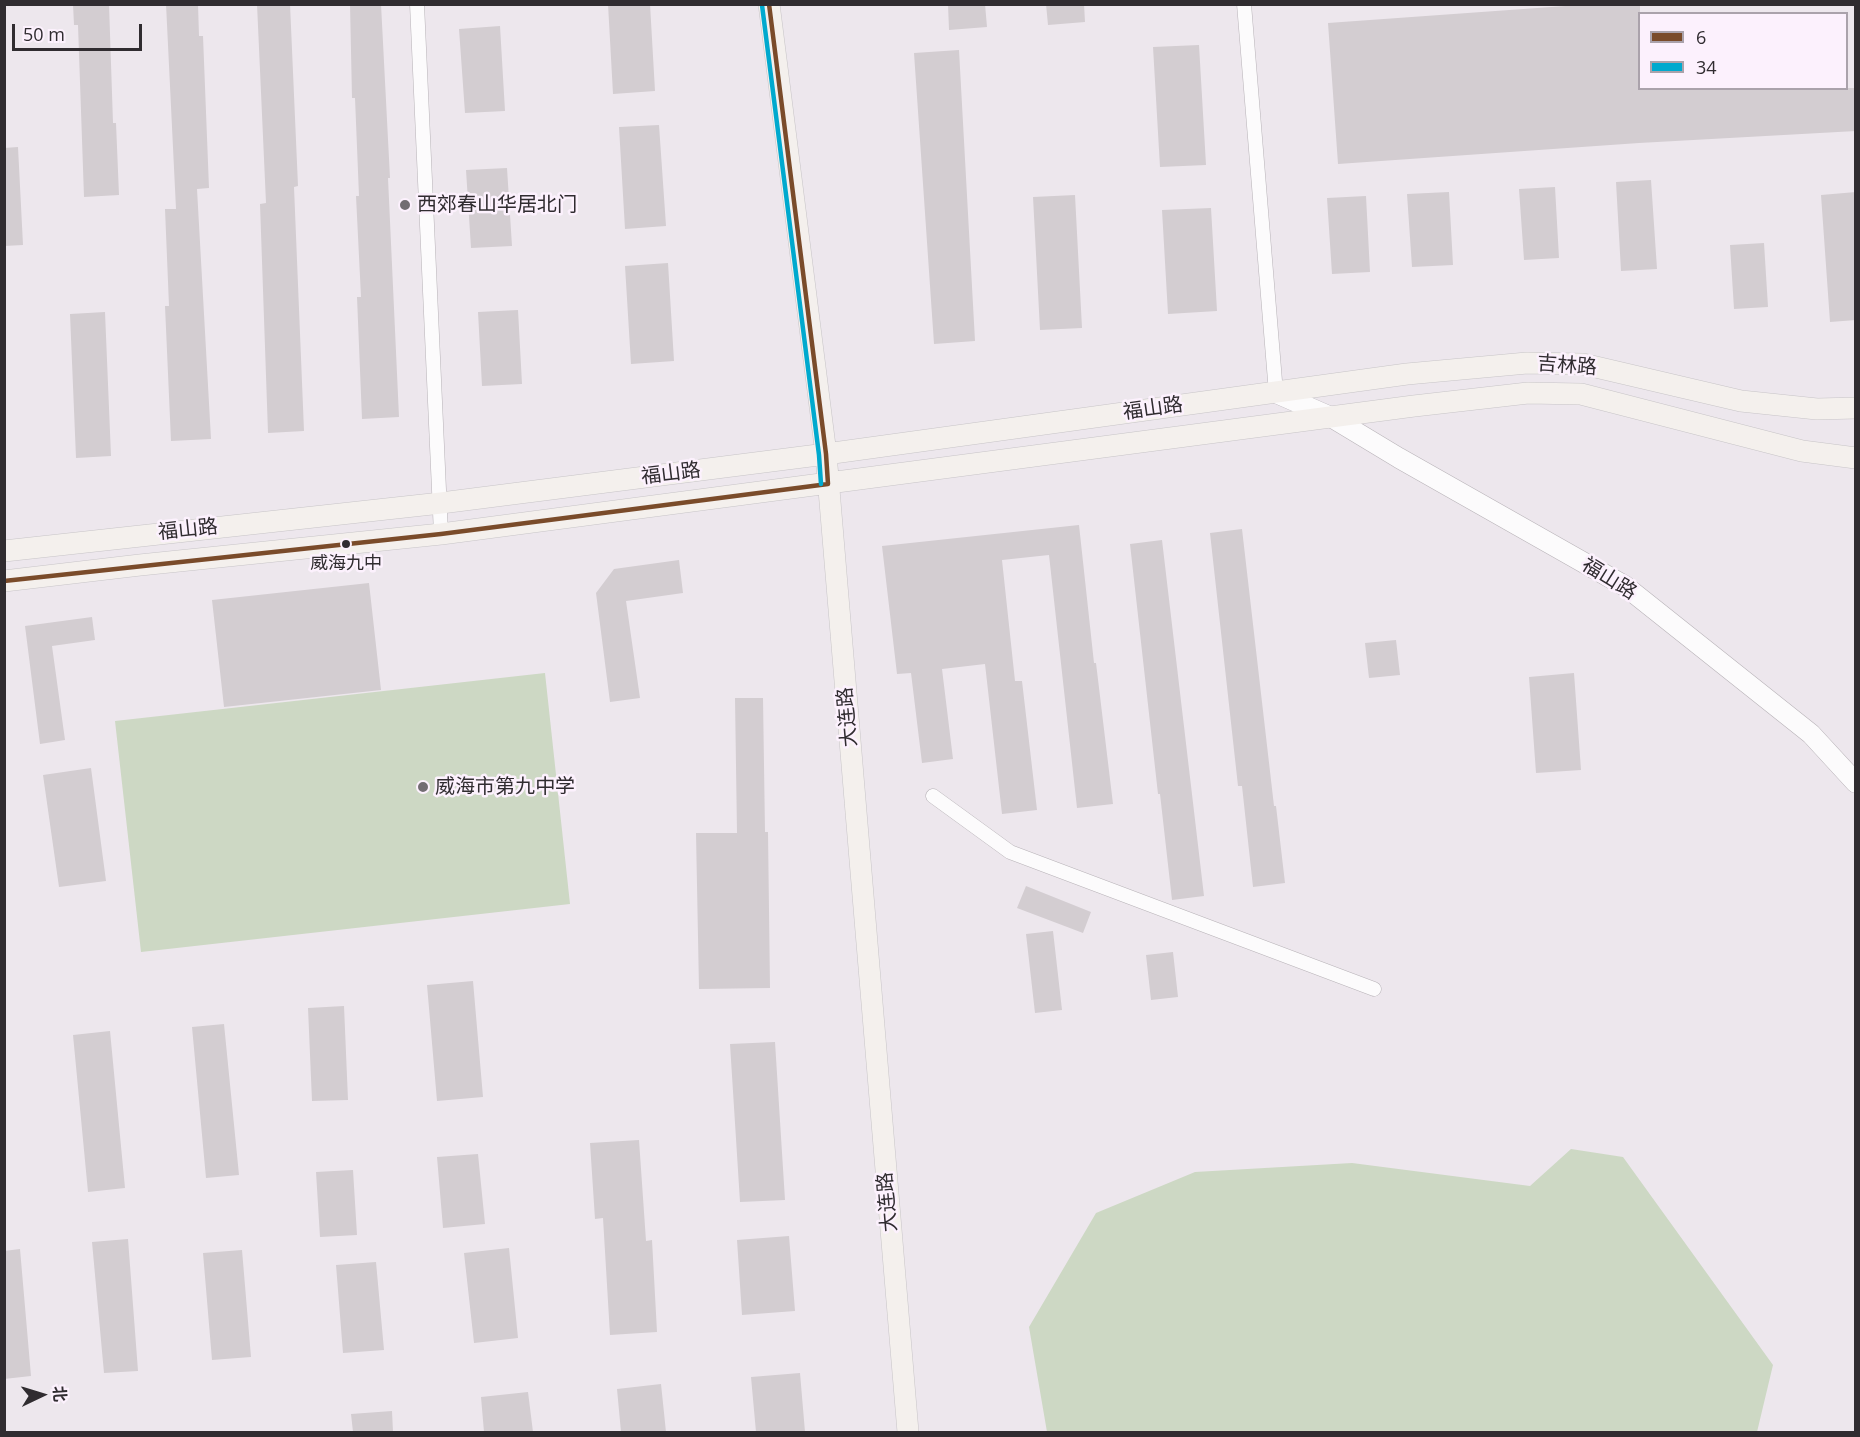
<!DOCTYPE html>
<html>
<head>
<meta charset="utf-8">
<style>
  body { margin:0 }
  #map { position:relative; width:1860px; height:1437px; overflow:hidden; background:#ede7ed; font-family:"Open Sans","Noto Sans SC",sans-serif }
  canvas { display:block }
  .frame { position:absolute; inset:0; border:6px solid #302c30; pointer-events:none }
  .legend { position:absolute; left:1638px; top:12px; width:210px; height:78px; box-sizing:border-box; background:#fcf1fd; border:2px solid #aaa2ab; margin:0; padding:8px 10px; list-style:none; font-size:18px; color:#302c30 }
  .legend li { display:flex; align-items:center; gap:12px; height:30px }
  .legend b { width:30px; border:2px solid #aaa2ab }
  .north { position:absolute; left:12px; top:1365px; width:60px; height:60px; -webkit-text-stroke:4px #fcf1fd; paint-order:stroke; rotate:86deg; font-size:16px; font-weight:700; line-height:24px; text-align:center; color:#302c30 }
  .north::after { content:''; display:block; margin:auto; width:21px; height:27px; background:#302c30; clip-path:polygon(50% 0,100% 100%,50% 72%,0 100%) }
  .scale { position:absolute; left:12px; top:24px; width:130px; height:27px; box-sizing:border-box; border:3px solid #302c30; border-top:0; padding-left:8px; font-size:18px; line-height:21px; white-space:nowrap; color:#302c30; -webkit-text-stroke:4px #fcf1fd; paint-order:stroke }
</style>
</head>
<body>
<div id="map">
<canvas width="1860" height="1437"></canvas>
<div class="frame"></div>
<ul class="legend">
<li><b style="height:8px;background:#7a4b2a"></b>6</li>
<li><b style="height:8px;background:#00a9ce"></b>34</li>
</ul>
<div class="north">北</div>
<div class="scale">50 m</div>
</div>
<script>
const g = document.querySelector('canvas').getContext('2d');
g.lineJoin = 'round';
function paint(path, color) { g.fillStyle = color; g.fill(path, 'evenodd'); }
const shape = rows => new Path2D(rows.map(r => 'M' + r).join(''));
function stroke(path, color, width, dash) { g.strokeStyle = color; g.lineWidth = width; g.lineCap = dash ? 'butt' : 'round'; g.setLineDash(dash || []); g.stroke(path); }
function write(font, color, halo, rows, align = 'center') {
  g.font = font + ' "Open Sans","Noto Sans SC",sans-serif'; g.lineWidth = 5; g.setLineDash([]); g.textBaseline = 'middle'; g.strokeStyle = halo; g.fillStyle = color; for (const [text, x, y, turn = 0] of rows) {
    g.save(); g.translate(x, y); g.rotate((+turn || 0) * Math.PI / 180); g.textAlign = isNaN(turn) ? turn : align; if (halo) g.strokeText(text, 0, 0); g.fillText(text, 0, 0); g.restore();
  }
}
paint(shape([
  [545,673,570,904,141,952,115,721],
  [1571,1149,1623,1157,1773,1365,1757,1432,1047,1432,1029,1327,1096,1213,1195,1172,1352,1163,1530,1186]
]), '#cdd8c4');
paint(shape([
  [73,4,109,4,113,123,116,123,119,195,84,197,78,25,74,25],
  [166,4,198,4,199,36,203,36,209,188,197,189,211,439,171,441,165,306,169,306,165,209,176,209],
  [257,4,290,4,298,186,294,187,304,431,268,433,260,204,266,203],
  [350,4,381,4,390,178,388,178,399,417,362,419,357,297,361,297,356,196,359,196,355,98,352,98],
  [608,4,650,4,655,91,613,94],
  [948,4,985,4,987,27,949,30],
  [1046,4,1084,4,1085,22,1048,25],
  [1593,4,1640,4,1640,88,1856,88,1856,131,1639,143,1338,164,1328,23],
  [500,26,505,111,465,113,459,29],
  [1199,45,1206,165,1160,167,1153,47],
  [959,50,975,341,934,344,914,53],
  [659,125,666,226,625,229,619,127],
  [18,147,23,245,4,246,4,148],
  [507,168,512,246,471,248,466,170],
  [1651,180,1657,269,1621,271,1616,182],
  [1555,187,1559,258,1524,260,1519,189],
  [1449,192,1453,265,1412,267,1407,194],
  [1856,192,1856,320,1830,322,1821,195],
  [1075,195,1082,328,1040,330,1033,197],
  [1366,196,1370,272,1332,274,1327,198],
  [1211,208,1217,311,1168,314,1162,210],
  [1764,243,1768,307,1734,309,1730,245],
  [668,263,674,361,631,364,625,266],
  [518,310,522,384,482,386,478,312],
  [105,312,111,456,76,458,70,314],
  [1079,525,1094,663,1096,663,1113,804,1077,808,1049,555,1002,560,1015,681,1022,681,1037,810,1002,814,985,664,942,669,953,759,922,763,911,673,897,674,882,546],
  [1242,529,1274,806,1276,806,1285,883,1253,887,1242,786,1238,786,1210,533],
  [1162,540,1204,896,1172,900,1160,794,1158,794,1130,544],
  [679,560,683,593,626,601,640,698,610,702,596,593,614,569],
  [369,583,381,690,224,707,212,600],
  [92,617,95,640,52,646,65,740,40,744,25,626],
  [1396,640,1400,675,1369,678,1365,643],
  [1574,673,1581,770,1536,773,1529,677],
  [735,698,763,698,765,832,768,832,770,988,699,989,696,833,737,833],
  [91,768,106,881,59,887,43,775],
  [1026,886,1091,912,1083,933,1017,908],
  [1053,931,1062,1010,1035,1013,1026,934],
  [1173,952,1178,997,1151,1000,1146,955],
  [473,981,483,1097,437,1101,427,985],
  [344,1006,348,1100,312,1101,308,1008],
  [224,1024,239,1175,206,1178,192,1027],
  [110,1031,125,1188,88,1192,73,1035],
  [775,1042,785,1200,740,1202,730,1044],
  [639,1140,646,1241,652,1240,657,1332,610,1335,603,1218,595,1219,590,1143],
  [478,1154,485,1224,443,1228,437,1157],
  [353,1170,357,1235,320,1237,316,1172],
  [789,1236,795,1311,742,1315,737,1240],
  [128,1239,138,1371,104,1373,92,1242],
  [509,1248,518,1338,474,1343,464,1253],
  [20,1249,31,1376,4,1379,4,1251],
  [242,1250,251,1357,212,1360,203,1253],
  [376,1262,384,1350,343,1353,336,1265],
  [800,1373,805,1432,756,1432,751,1377],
  [661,1384,666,1432,621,1432,617,1389],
  [528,1392,533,1432,484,1432,481,1397],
  [392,1411,393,1432,353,1432,351,1414]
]), '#d3cdd1');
const minor = shape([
  [417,4,441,534],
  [1244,4,1276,393],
  [933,796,1010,852,1374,989]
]);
const secondary = shape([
  [1276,393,1331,417,1399,458,1625,586,1811,734,1856,783]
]);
const primary = shape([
  [769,4,826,454,908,1432],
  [4,551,441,503,826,454,1407,374,1527,363,1583,364,1741,401,1817,409,1856,408],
  [4,581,140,565,441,534,1414,406,1528,393,1581,394,1802,451,1856,458]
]);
stroke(minor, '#b7b2b7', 15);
stroke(secondary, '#b7b2b7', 21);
stroke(primary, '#c7c4c7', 22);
stroke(minor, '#fcfbfc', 14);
stroke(secondary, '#fcfbfc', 20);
stroke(primary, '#f4f0ed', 21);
stroke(shape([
  [4,581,441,534,828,484,826,454,769,4]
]), '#7a4b2a', 4.5);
stroke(shape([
  [762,5,819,455,821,484]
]), '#00a9ce', 4.5);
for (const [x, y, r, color] of [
  [405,205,6,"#726d72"],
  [346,544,5,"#302c30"],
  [423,787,6,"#726d72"]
]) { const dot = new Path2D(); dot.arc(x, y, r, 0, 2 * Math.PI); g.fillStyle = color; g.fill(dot); stroke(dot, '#fcf1fd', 2); }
write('18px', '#302c30', '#fcf1fd', [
  ["威海九中",346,564]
]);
write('20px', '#302c30', '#fcf1fd', [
  ["西郊春山华居北门",417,205],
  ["威海市第九中学",435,787]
], 'left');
write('20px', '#302c30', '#fcf1fd', [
  ["吉林路",1567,366,4],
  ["福山路",1153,409,-8],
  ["福山路",671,474,-7],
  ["福山路",188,530,-6],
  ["福山路",1609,579,32],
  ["大连路",848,717,-95],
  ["大连路",888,1202,-95]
]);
</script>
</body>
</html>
